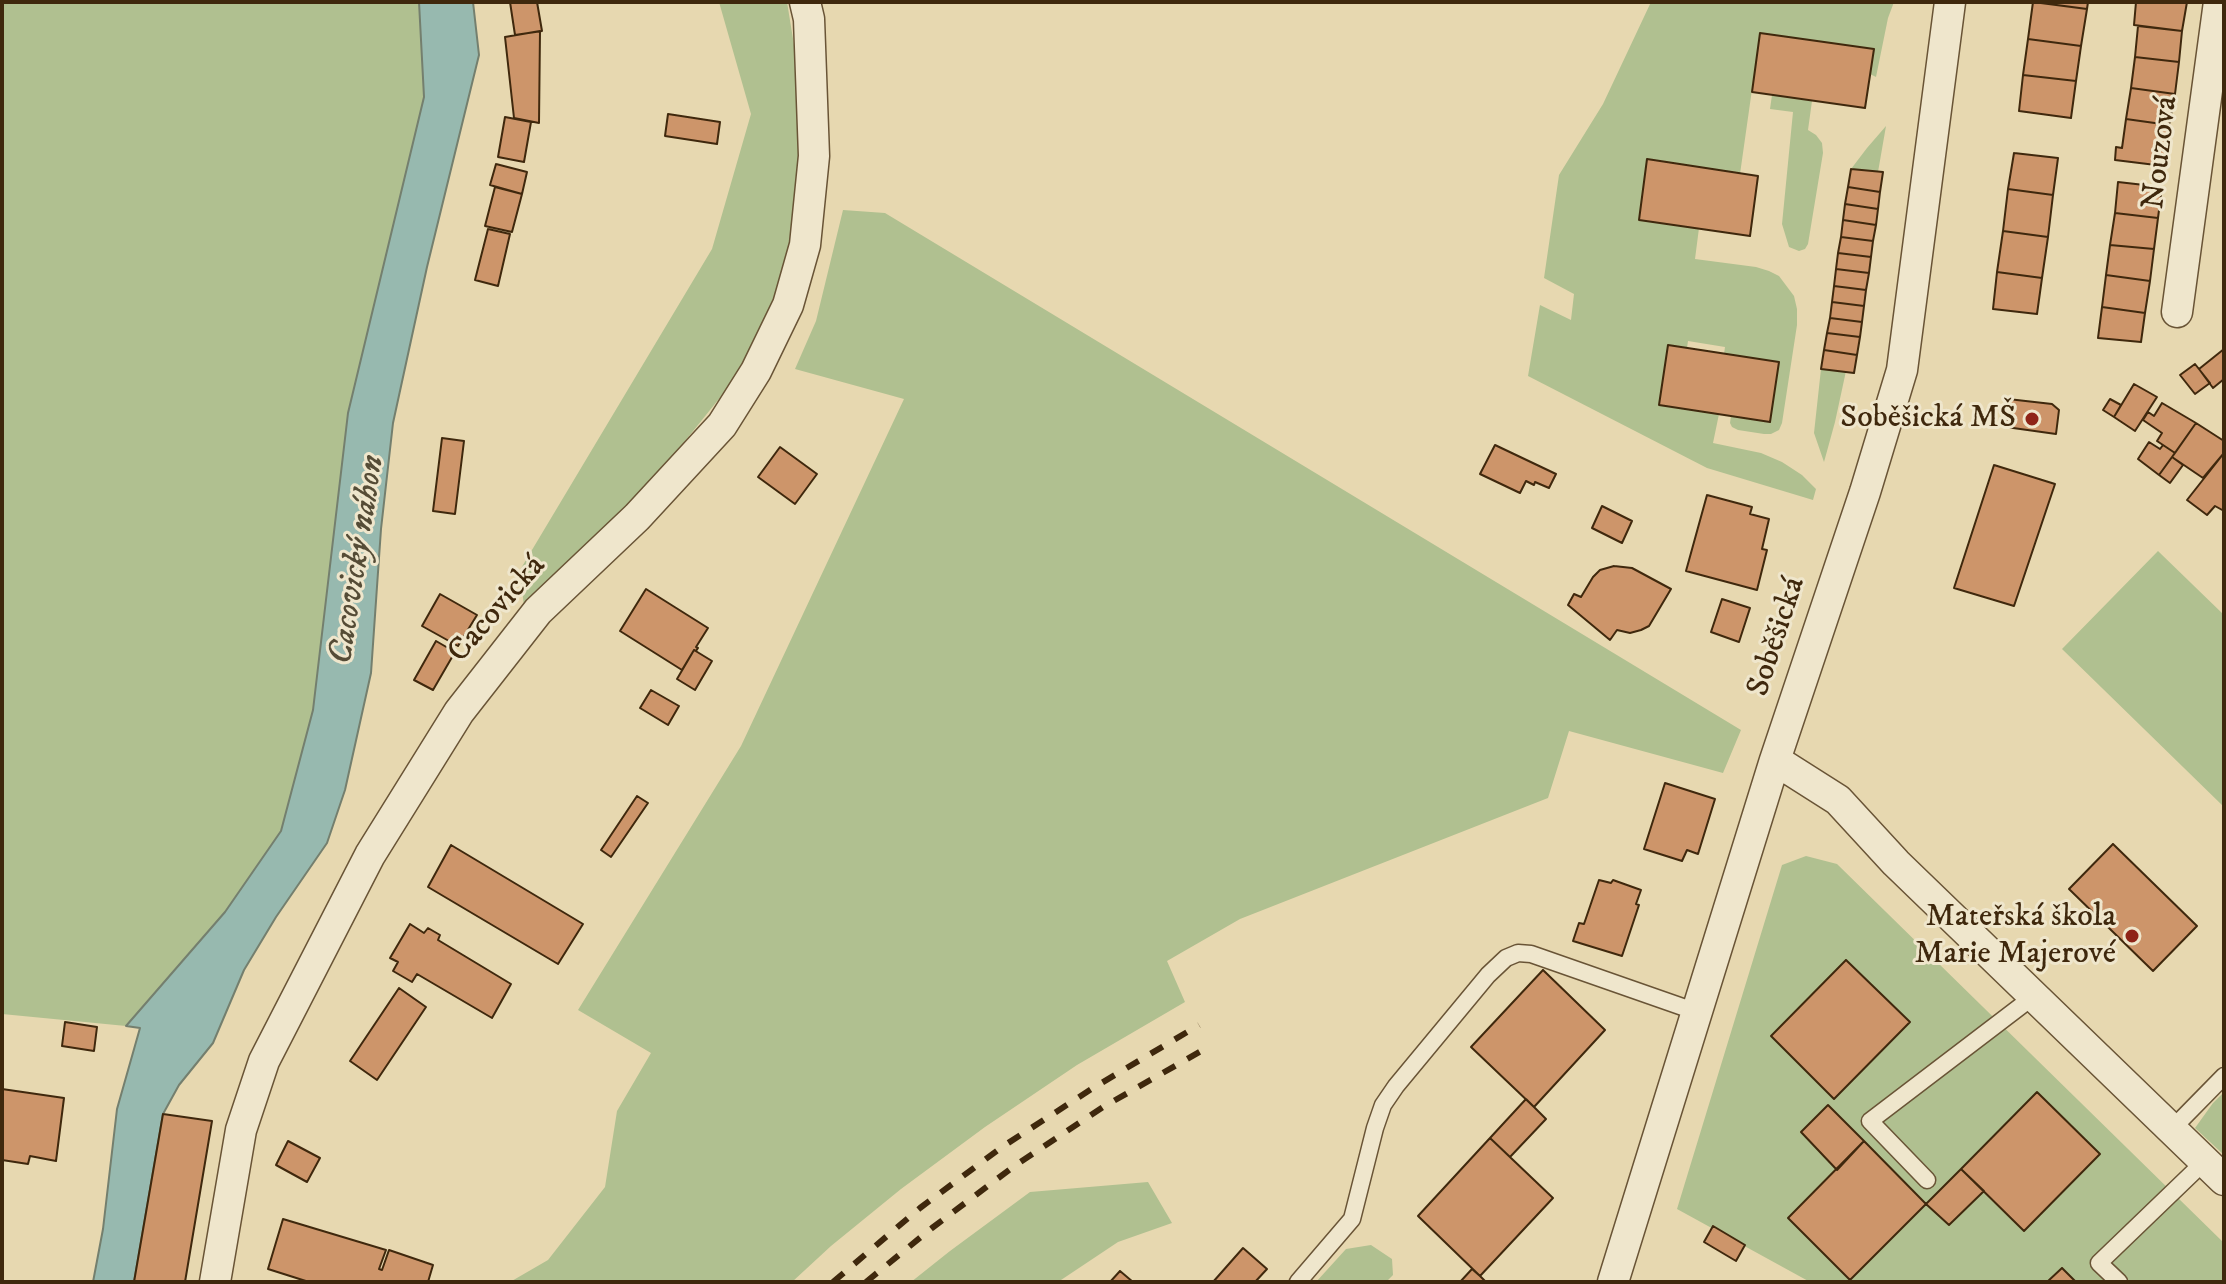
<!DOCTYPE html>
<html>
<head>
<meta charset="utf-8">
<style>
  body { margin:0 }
  #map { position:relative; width:2226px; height:1284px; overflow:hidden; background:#e7d8b0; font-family:"IM FELL DW Pica",serif }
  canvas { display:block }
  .frame { position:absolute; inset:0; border:4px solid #3f280d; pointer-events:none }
</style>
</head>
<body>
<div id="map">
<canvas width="2226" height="1284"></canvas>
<div class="frame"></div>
</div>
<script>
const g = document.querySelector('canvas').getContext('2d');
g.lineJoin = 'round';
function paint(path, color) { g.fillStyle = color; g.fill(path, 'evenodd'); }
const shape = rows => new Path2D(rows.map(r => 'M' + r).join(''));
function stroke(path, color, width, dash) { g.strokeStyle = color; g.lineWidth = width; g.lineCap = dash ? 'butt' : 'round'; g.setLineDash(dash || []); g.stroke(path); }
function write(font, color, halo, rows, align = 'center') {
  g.font = font + ' "IM FELL DW Pica",serif'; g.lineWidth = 6; g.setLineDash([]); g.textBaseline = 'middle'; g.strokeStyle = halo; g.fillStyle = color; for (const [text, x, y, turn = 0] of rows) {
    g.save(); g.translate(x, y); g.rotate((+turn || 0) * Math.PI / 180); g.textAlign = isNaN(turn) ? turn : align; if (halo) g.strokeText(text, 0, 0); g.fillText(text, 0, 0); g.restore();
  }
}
paint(shape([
  [2,2,419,2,424,97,348,413,313,710,281,831,225,912,126,1026,2,1014],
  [719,2,787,2,802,94,796,224,781,289,751,359,632,507,524,607,520,570,712,249,751,114],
  [1651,2,1894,2,1888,18,1876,77,1870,74,1874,49,1760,33,1740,174,1699,228,1695,259,1756,267,1769,271,1779,276,1794,296,1797,309,1797,325,1782,423,1779,430,1771,434,1764,434,1738,430,1732,427,1730,423,1731,416,1770,421,1779,362,1724,354,1725,347,1688,341,1687,348,1668,345,1659,404,1719,414,1713,443,1761,453,1782,462,1802,475,1816,489,1813,500,1707,468,1528,376,1540,305,1571,320,1574,294,1544,278,1559,175,1603,104],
  [1772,95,1812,101,1808,130,1816,135,1822,143,1823,153,1808,244,1805,249,1799,251,1789,247,1782,224,1793,112,1770,109],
  [1886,126,1878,172,1851,169,1867,148],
  [843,210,885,213,1741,730,1723,773,1569,731,1548,798,1240,919,1167,961,1185,1002,1077,1065,985,1127,901,1189,831,1246,792,1282,510,1282,548,1260,605,1187,617,1111,651,1053,578,1010,741,746,904,399,795,369,816,321],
  [1821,369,1846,371,1835,422,1824,462,1814,433],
  [2158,551,2224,615,2224,807,2062,649],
  [1806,856,1837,864,2224,1243,2224,1282,1810,1282,1677,1209,1782,865],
  [2224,1092,2224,1155,2195,1128,2213,1103],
  [1148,1182,1172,1223,1118,1242,1058,1282,911,1282,950,1251,1030,1192],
  [1371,1245,1392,1259,1393,1275,1386,1282,1316,1282,1346,1249]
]), '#b0c090');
const water = shape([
  [419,2,473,2,479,55,427,267,393,423,381,529,371,673,345,790,327,843,276,917,244,970,213,1043,179,1085,163,1114,134,1282,93,1282,103,1229,117,1109,140,1028,126,1026,225,912,281,831,313,710,348,413,424,97,419,2]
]);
paint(water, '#97b9af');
stroke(water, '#747f6e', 2);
const building = shape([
  [510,2,537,2,542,31,515,35,510,2],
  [2033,2,2087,9,2081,46,2028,39,2033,2],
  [2034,2,2088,2,2087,9,2034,2],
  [2136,2,2187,2,2182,31,2134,25,2136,2],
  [2138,26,2182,31,2179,62,2135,57,2138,26],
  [540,31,539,123,514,118,505,37,540,31],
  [1760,33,1874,49,1865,108,1752,92,1760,33],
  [2028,39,2081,46,2076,81,2023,75,2028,39],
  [2135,57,2179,62,2175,94,2131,88,2135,57],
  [2023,75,2076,81,2071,118,2019,111,2023,75],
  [2131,88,2175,94,2169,125,2126,119,2131,88],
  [668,114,720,122,717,144,665,136,668,114],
  [505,117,531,122,524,162,498,157,505,117],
  [2126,119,2169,125,2164,166,2115,160,2116,147,2122,148,2126,119],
  [2014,153,2058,158,2053,195,2008,189,2014,153],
  [1647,159,1758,176,1750,236,1639,220,1647,159],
  [496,164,527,172,522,194,490,185,496,164],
  [1851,169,1883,172,1880,192,1848,187,1851,169],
  [2118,182,2162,187,2158,218,2115,213,2118,182],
  [495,187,522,194,512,232,485,226,495,187],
  [1848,187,1880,192,1878,209,1845,204,1848,187],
  [2008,189,2053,195,2048,237,2003,231,2008,189],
  [1845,204,1878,209,1876,225,1843,220,1845,204],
  [2115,213,2158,218,2154,249,2110,245,2115,213],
  [1843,220,1876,225,1873,241,1841,237,1843,220],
  [488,229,510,234,498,286,475,280,488,229],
  [2003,231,2048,237,2042,278,1997,272,2003,231],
  [1841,237,1873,241,1871,257,1838,253,1841,237],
  [2110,245,2154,249,2150,281,2106,275,2110,245],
  [1838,253,1871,257,1869,273,1836,269,1838,253],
  [1836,269,1869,273,1866,290,1834,286,1836,269],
  [1997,272,2042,278,2037,314,1993,309,1997,272],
  [2106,275,2150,281,2145,313,2102,307,2106,275],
  [1834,286,1866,290,1864,306,1832,302,1834,286],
  [1832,302,1864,306,1862,322,1830,318,1832,302],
  [2102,307,2145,313,2141,342,2098,338,2102,307],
  [1830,318,1862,322,1860,337,1827,333,1830,318],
  [1827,333,1860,337,1857,355,1824,350,1827,333],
  [1668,345,1779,362,1770,422,1659,405,1668,345],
  [2224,349,2224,379,2213,388,2199,369,2224,349],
  [1824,350,1857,355,1854,373,1821,369,1824,350],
  [2195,364,2210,383,2195,394,2180,375,2195,364],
  [2134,384,2157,397,2135,431,2114,417,2134,384],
  [2008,399,2052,404,2059,410,2056,434,2006,427,2008,399],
  [2110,399,2121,405,2114,417,2103,410,2110,399],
  [2162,403,2196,423,2175,453,2157,441,2162,433,2143,420,2148,412,2154,416,2162,403],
  [2196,423,2224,441,2224,453,2203,478,2172,457,2196,423],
  [442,438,464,441,455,514,433,511,442,438],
  [2149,442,2160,449,2163,445,2175,453,2159,475,2138,459,2149,442],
  [1495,445,1556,474,1549,488,1535,482,1534,485,1526,481,1520,493,1480,474,1495,445],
  [780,447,817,474,795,504,758,477,780,447],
  [2224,453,2224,511,2215,506,2207,515,2187,500,2224,453],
  [2172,457,2183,465,2170,483,2159,475,2172,457],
  [1994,465,2055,484,2014,606,1954,588,1994,465],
  [1707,495,1752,507,1750,514,1769,519,1762,549,1767,550,1757,590,1686,571,1707,495],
  [1602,506,1632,521,1622,543,1592,528,1602,506],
  [1614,566,1632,568,1671,589,1649,626,1641,630,1630,633,1617,630,1610,640,1568,605,1574,594,1581,597,1593,577,1600,570,1614,566],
  [646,589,708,628,696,647,698,648,696,651,694,650,682,670,620,631,646,589],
  [440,594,477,615,458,646,422,626,440,594],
  [1722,599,1750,608,1739,642,1711,632,1722,599],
  [436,641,455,652,433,690,414,680,436,641],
  [694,650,712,661,695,690,677,679,694,650],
  [651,690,679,706,668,725,640,708,651,690],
  [1665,783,1715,799,1698,854,1687,850,1682,861,1644,849,1665,783],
  [637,796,648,803,611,857,601,850,637,796],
  [2113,844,2197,926,2153,971,2069,889,2113,844],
  [451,845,583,924,558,964,428,887,451,845],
  [1599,880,1611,883,1613,880,1641,890,1636,904,1639,905,1622,956,1573,941,1579,923,1584,924,1599,880],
  [410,924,424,933,428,928,440,935,438,940,511,984,492,1018,417,974,412,982,393,971,398,962,390,958,410,924],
  [1846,960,1910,1022,1834,1099,1771,1036,1846,960],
  [1543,970,1605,1030,1534,1107,1471,1047,1543,970],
  [399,988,426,1007,377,1080,350,1061,399,988],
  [65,1022,97,1027,94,1051,62,1046,65,1022],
  [2,1089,64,1098,56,1161,30,1156,28,1164,2,1160,2,1089],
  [2037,1092,2100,1154,2024,1231,1961,1169,2037,1092],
  [1526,1099,1546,1119,1510,1157,1490,1138,1526,1099],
  [1828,1105,1864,1141,1837,1170,1801,1132,1828,1105],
  [163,1114,212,1121,185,1282,134,1282,163,1114],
  [1490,1138,1553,1198,1480,1276,1418,1216,1490,1138],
  [288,1141,320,1158,307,1182,276,1165,288,1141],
  [1864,1141,1926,1204,1850,1280,1788,1218,1864,1141],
  [1961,1169,1984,1191,1949,1225,1926,1204,1961,1169],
  [283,1219,386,1250,379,1269,382,1270,389,1250,433,1265,428,1282,309,1282,268,1269,283,1219],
  [1713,1226,1745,1245,1736,1261,1704,1242,1713,1226],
  [1243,1248,1267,1269,1255,1282,1213,1282,1243,1248],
  [2062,1268,2076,1282,2047,1282,2062,1268],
  [1472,1269,1480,1276,1486,1282,1460,1282,1472,1269],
  [1120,1271,1133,1282,1110,1282,1120,1271]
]);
paint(building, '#cd956a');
stroke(building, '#3f280d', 2);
const service = shape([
  [2172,1129,2224,1076],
  [1927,1180,1870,1121,2034,996],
  [1298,1282,1352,1219,1375,1128,1383,1105,1396,1086,1488,975,1506,958,1518,953,1531,954,1697,1012],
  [2119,1282,2099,1263,2205,1161]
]);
const minor = shape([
  [2177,312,2219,2],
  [1775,760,1838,800,1896,863,2224,1180],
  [215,1282,241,1130,264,1061,370,855,459,712,538,611,637,517,722,425,756,371,788,305,805,245,814,156,809,19,805,2],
  [1613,1282,1775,760,1865,492,1902,370,1950,2]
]);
stroke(service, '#695436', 19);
stroke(minor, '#695436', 33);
stroke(service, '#efe6cc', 16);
stroke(minor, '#efe6cc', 30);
stroke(shape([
  [833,1282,920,1208,1002,1147,1093,1088,1199,1025],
  [866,1282,932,1228,1013,1167,1103,1107,1210,1046]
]), '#3f280d', 6, [14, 14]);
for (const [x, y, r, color] of [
  [2032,419,8,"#8f2418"],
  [2132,936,8,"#8f2418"]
]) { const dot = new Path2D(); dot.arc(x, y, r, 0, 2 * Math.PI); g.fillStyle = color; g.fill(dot); stroke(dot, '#efe6cc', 3); }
write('32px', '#3f280d', '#efe6cc', [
  ["Nouzová",2162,153,-83],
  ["Cacovická",498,610,-49],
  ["Soběšická",1778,637,-72]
]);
write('32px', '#3f280d', '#efe6cc', [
  ["Soběšická MŠ",2016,419],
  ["Mateřská škola",2116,918],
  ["Marie Majerové",2116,955]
], 'right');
write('italic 34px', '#554c36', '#efe6cc', [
  ["Cacovický náhon",359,560,-81]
]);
</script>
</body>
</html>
